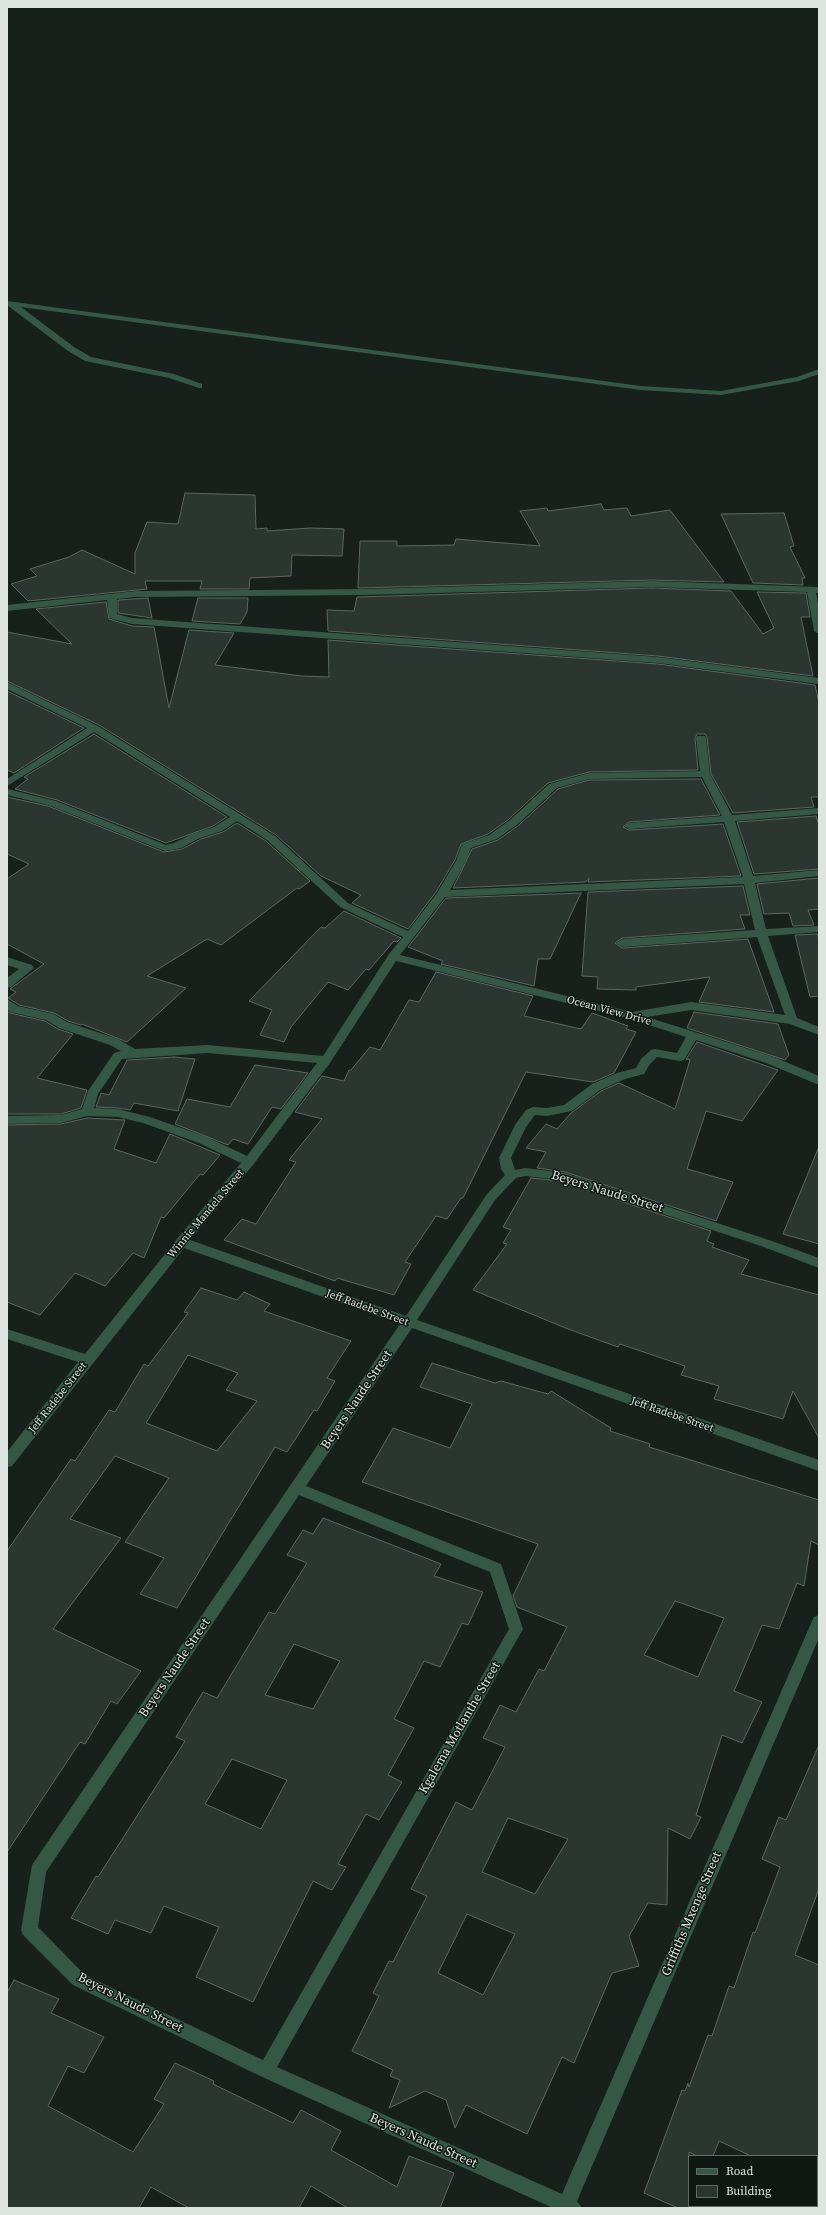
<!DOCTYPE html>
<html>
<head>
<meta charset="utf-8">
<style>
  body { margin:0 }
  #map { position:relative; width:826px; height:2215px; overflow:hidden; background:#17201b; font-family:"Source Serif 4",serif }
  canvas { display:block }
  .frame { position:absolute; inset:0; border:8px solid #dee5e1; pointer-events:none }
  .legend { position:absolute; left:688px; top:2155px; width:130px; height:52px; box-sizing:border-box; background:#0e1712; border:1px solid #616965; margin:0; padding:5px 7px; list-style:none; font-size:12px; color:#dee5e1 }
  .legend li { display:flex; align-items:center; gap:8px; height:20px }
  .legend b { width:20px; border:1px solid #616965 }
</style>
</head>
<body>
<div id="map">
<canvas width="826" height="2215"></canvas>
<div class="frame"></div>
<ul class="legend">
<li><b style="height:5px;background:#345746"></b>Road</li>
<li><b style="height:11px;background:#2b3630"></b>Building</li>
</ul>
</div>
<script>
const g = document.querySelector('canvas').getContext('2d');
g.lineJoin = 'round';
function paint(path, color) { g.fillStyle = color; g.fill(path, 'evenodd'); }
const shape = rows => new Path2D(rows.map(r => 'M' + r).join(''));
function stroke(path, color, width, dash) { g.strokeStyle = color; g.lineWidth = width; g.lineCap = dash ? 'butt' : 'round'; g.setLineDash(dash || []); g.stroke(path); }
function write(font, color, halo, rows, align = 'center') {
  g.font = font + ' "Source Serif 4",serif'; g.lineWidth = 3; g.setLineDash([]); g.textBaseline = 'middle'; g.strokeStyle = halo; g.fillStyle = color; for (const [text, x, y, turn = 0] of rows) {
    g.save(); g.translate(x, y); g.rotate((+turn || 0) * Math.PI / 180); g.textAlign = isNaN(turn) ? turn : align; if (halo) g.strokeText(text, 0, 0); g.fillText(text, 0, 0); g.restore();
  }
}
const building = shape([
  [185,493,255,495,256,529,267,528,267,531,310,528,344,529,342,556,292,555,291,576,250,578,249,589,200,589,202,581,145,581,147,589,28,601,11,584,37,576,30,569,69,557,82,550,135,574,135,553,147,522,178,524,185,493],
  [601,504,604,510,627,508,631,516,670,510,724,582,652,580,358,588,360,541,397,541,397,546,454,545,456,539,540,546,520,511,547,508,548,511,601,504],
  [784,513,794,546,790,547,805,578,802,578,803,585,753,583,721,514,784,513],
  [652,588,731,591,763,634,774,628,757,592,806,593,810,617,801,617,813,676,658,656,328,631,327,610,354,611,357,597,652,588],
  [148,598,152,618,118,613,118,600,148,598],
  [198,598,248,598,247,612,240,624,192,621,198,598],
  [106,602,109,619,132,626,154,627,169,708,189,630,234,633,215,665,302,676,329,677,328,640,658,664,815,685,819,703,819,797,811,797,814,807,733,813,711,774,707,737,705,734,697,734,695,738,698,770,589,772,548,783,509,819,488,834,461,844,455,860,436,892,408,929,352,903,361,895,321,876,276,835,99,725,7,681,7,632,72,644,36,609,106,602],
  [7,691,84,728,14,773,7,770,7,691],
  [94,734,227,817,213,826,166,843,57,800,15,789,28,779,24,777,94,734],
  [701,779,720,815,629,822,623,827,629,830,723,824,741,876,588,882,589,878,586,882,453,888,472,849,498,840,519,825,558,789,589,780,701,779],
  [7,797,48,806,164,852,182,849,201,839,223,832,237,823,266,841,310,881,299,889,297,888,221,945,207,939,147,976,186,988,127,1042,82,1024,81,1025,68,1021,54,1013,19,1005,8,998,16,992,10,989,44,964,7,944,7,879,29,864,7,854,7,797],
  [816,816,819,825,819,869,754,874,737,822,816,816],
  [819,878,819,909,808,910,814,925,793,926,789,913,764,914,757,884,819,878],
  [743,886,750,915,740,915,745,929,622,938,615,943,622,948,748,939,774,1012,699,1002,710,977,636,987,636,990,597,989,598,977,582,976,588,892,743,886],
  [581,893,550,959,538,959,534,986,441,964,443,961,408,947,446,898,581,893],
  [344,911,401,938,397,942,394,941,369,970,366,969,348,990,328,982,291,1027,284,1042,260,1035,272,1010,249,1001,321,927,325,928,344,911],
  [817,934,819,938,819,996,810,997,795,935,817,934],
  [436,972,533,996,524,1016,581,1029,592,1013,628,1026,626,1029,636,1032,614,1073,593,1082,526,1072,463,1198,461,1198,447,1219,436,1216,405,1262,411,1264,394,1295,337,1278,335,1281,224,1240,242,1219,256,1224,296,1162,289,1160,322,1119,295,1112,322,1076,344,1081,349,1070,351,1070,370,1047,380,1050,409,1000,419,1002,436,972],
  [7,1011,10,1013,45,1021,58,1029,73,1034,37,1078,87,1090,81,1108,61,1114,7,1114,7,1011],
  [694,1012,778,1024,789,1055,785,1060,687,1028,694,1012],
  [697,1042,778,1070,742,1121,706,1111,687,1169,733,1182,716,1221,565,1172,537,1168,546,1152,526,1148,546,1124,557,1129,571,1113,601,1091,619,1083,675,1109,690,1060,686,1059,697,1042],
  [174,1057,195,1059,178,1111,134,1103,130,1110,118,1108,96,1107,101,1093,109,1095,127,1060,174,1057],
  [255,1065,308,1073,281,1109,272,1107,248,1144,233,1139,228,1145,175,1124,187,1099,230,1107,255,1065],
  [87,1118,125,1120,114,1149,156,1163,170,1134,220,1155,203,1175,200,1174,164,1218,161,1217,144,1258,133,1253,105,1286,75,1273,40,1315,7,1302,7,1125,61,1124,87,1118],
  [818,1149,819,1149,819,1244,783,1234,818,1149],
  [531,1178,560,1181,711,1231,707,1241,714,1244,712,1247,749,1260,741,1274,819,1295,819,1438,793,1391,783,1419,714,1399,719,1386,681,1375,685,1366,620,1344,618,1347,568,1329,473,1290,507,1244,503,1243,511,1230,503,1227,531,1178],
  [201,1288,237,1300,244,1292,270,1304,264,1311,351,1341,327,1378,335,1381,317,1411,314,1410,287,1452,275,1447,177,1608,140,1594,164,1558,125,1542,169,1478,115,1456,70,1519,121,1538,53,1629,141,1671,117,1704,111,1701,85,1744,80,1742,7,1852,7,1551,71,1459,75,1461,109,1410,115,1412,144,1364,148,1366,188,1313,184,1312,201,1288],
  [188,1355,238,1373,226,1390,257,1401,217,1451,146,1423,188,1355],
  [432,1363,495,1383,501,1381,548,1394,551,1391,611,1428,610,1431,650,1444,649,1447,819,1500,819,1545,811,1541,804,1586,797,1583,779,1629,762,1625,734,1691,762,1702,742,1743,722,1735,696,1815,701,1817,690,1839,668,1828,667,1905,648,1903,629,1936,639,1966,612,1973,574,2063,562,2057,527,2134,466,2105,455,2128,446,2100,425,2091,389,2108,400,2080,390,2076,393,2070,352,2051,379,1996,373,1993,389,1961,393,1962,427,1896,411,1889,456,1802,472,1810,505,1747,483,1738,500,1705,516,1712,539,1669,544,1671,567,1627,517,1607,513,1596,538,1544,362,1482,393,1428,450,1448,472,1404,420,1387,432,1363],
  [675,1601,724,1618,698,1677,644,1655,675,1601],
  [508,1818,568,1839,535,1894,482,1872,508,1818],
  [467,1914,515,1934,483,1995,438,1973,467,1914],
  [323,1518,441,1564,434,1576,483,1592,468,1625,462,1623,440,1667,424,1661,394,1719,414,1728,388,1775,402,1782,379,1820,366,1814,338,1864,346,1867,332,1890,313,1881,253,2002,196,1977,219,1927,164,1906,151,1933,115,1920,108,1934,71,1918,96,1876,98,1877,185,1741,176,1737,203,1692,217,1698,269,1612,275,1614,307,1563,287,1555,303,1530,313,1534,323,1518],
  [294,1644,340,1661,313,1709,265,1695,294,1644],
  [232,1759,287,1780,261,1829,205,1804,232,1759],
  [819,1745,819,1888,795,1955,819,1965,819,2156,751,2156,719,2141,713,2156,697,2156,689,2152,689,2208,678,2208,644,2193,682,2090,685,2091,688,2083,689,2087,708,2035,712,2036,729,1986,734,1988,753,1932,755,1933,780,1867,762,1859,779,1817,786,1820,819,1745],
  [14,1980,59,1999,51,2013,104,2037,84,2073,68,2066,48,2106,133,2152,164,2104,154,2099,175,2063,214,2081,213,2084,293,2123,301,2110,341,2131,331,2150,397,2187,409,2156,454,2173,440,2208,348,2208,311,2186,299,2208,189,2208,151,2187,139,2208,7,2208,7,1993,14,1980]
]);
paint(building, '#2b3630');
stroke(building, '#5c6761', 1);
paint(shape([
  [7,301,641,386,721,391,797,377,819,369,819,374,799,381,721,395,641,390,21,307,74,347,91,357,174,374,202,384,202,388,199,388,169,378,85,361,68,351,7,305,7,301],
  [652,581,819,587,819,593,816,593,819,607,819,634,814,631,807,592,652,587,366,595,136,597,117,599,117,614,132,618,658,657,819,678,819,684,658,663,132,624,109,618,107,600,7,611,7,605,136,591,366,589,652,581],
  [7,682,98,726,275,836,348,903,408,931,437,893,456,861,462,844,489,835,510,820,549,784,589,773,700,771,696,738,697,736,705,736,706,738,710,774,732,815,819,808,819,814,735,821,753,876,819,870,819,876,755,883,766,929,819,926,819,932,768,936,797,1018,819,1027,819,1035,790,1024,691,1010,647,1017,774,1057,819,1076,819,1085,766,1063,696,1040,684,1060,680,1061,657,1057,650,1064,644,1074,625,1079,600,1090,572,1111,547,1116,535,1115,526,1127,511,1158,515,1170,525,1168,565,1173,769,1240,819,1258,819,1268,761,1246,560,1180,525,1176,516,1178,495,1200,417,1320,819,1460,819,1471,412,1328,306,1486,501,1564,523,1629,277,2067,562,2194,812,1621,814,1617,819,1615,819,1638,577,2201,582,2208,553,2208,260,2076,73,1985,23,1935,21,1930,32,1865,400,1324,184,1248,12,1466,7,1467,7,1452,78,1362,7,1339,7,1329,85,1354,177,1239,241,1163,199,1143,143,1123,118,1117,87,1116,61,1123,7,1124,7,1116,61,1115,82,1109,88,1091,114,1053,121,1051,110,1045,59,1028,46,1020,10,1012,7,1009,7,999,18,1006,54,1014,67,1022,118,1039,135,1049,208,1045,323,1056,389,954,403,937,340,907,267,840,237,821,222,831,200,838,181,848,165,851,48,805,7,795,7,789,56,801,166,845,174,843,192,834,214,827,230,817,94,732,7,786,7,779,87,728,7,689,7,682],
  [702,777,722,816,629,823,624,826,629,829,724,822,743,877,450,890,466,861,471,848,497,839,518,824,557,788,589,779,702,777],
  [744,884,755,930,622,939,616,943,622,947,757,937,785,1015,691,1002,632,1012,400,955,445,897,744,884],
  [396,961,627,1018,686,1037,677,1053,655,1049,651,1050,641,1059,636,1068,617,1073,592,1084,564,1105,547,1108,533,1107,526,1110,515,1125,499,1158,501,1169,505,1175,487,1194,406,1316,190,1240,253,1165,330,1063,396,961],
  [208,1053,317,1063,247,1156,207,1137,150,1117,118,1109,94,1108,98,1094,122,1059,208,1053],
  [299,1495,490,1572,509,1629,263,2060,85,1975,38,1927,46,1872,299,1495],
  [7,957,32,965,34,968,11,987,7,988,7,978,19,969,7,965,7,957]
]), '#345746');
write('11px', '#dee5e1', '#0e1712', [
  ["Ocean View Drive",609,1011,15],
  ["Winnie Mandela Street",206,1214,-50],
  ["Jeff Radebe Street",367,1308,20],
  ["Jeff Radebe Street",58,1398,-52],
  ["Jeff Radebe Street",672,1415,19]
]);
write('13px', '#dee5e1', '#0e1712', [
  ["Beyers Naude Street",607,1192,17],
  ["Beyers Naude Street",357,1400,-56],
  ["Beyers Naude Street",175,1668,-56],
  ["Kgalema Motlanthe Street",460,1728,-60],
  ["Griffiths Mxenge Street",692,1914,-67],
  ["Beyers Naude Street",130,2003,27],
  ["Beyers Naude Street",423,2141,24]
]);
</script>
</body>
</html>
